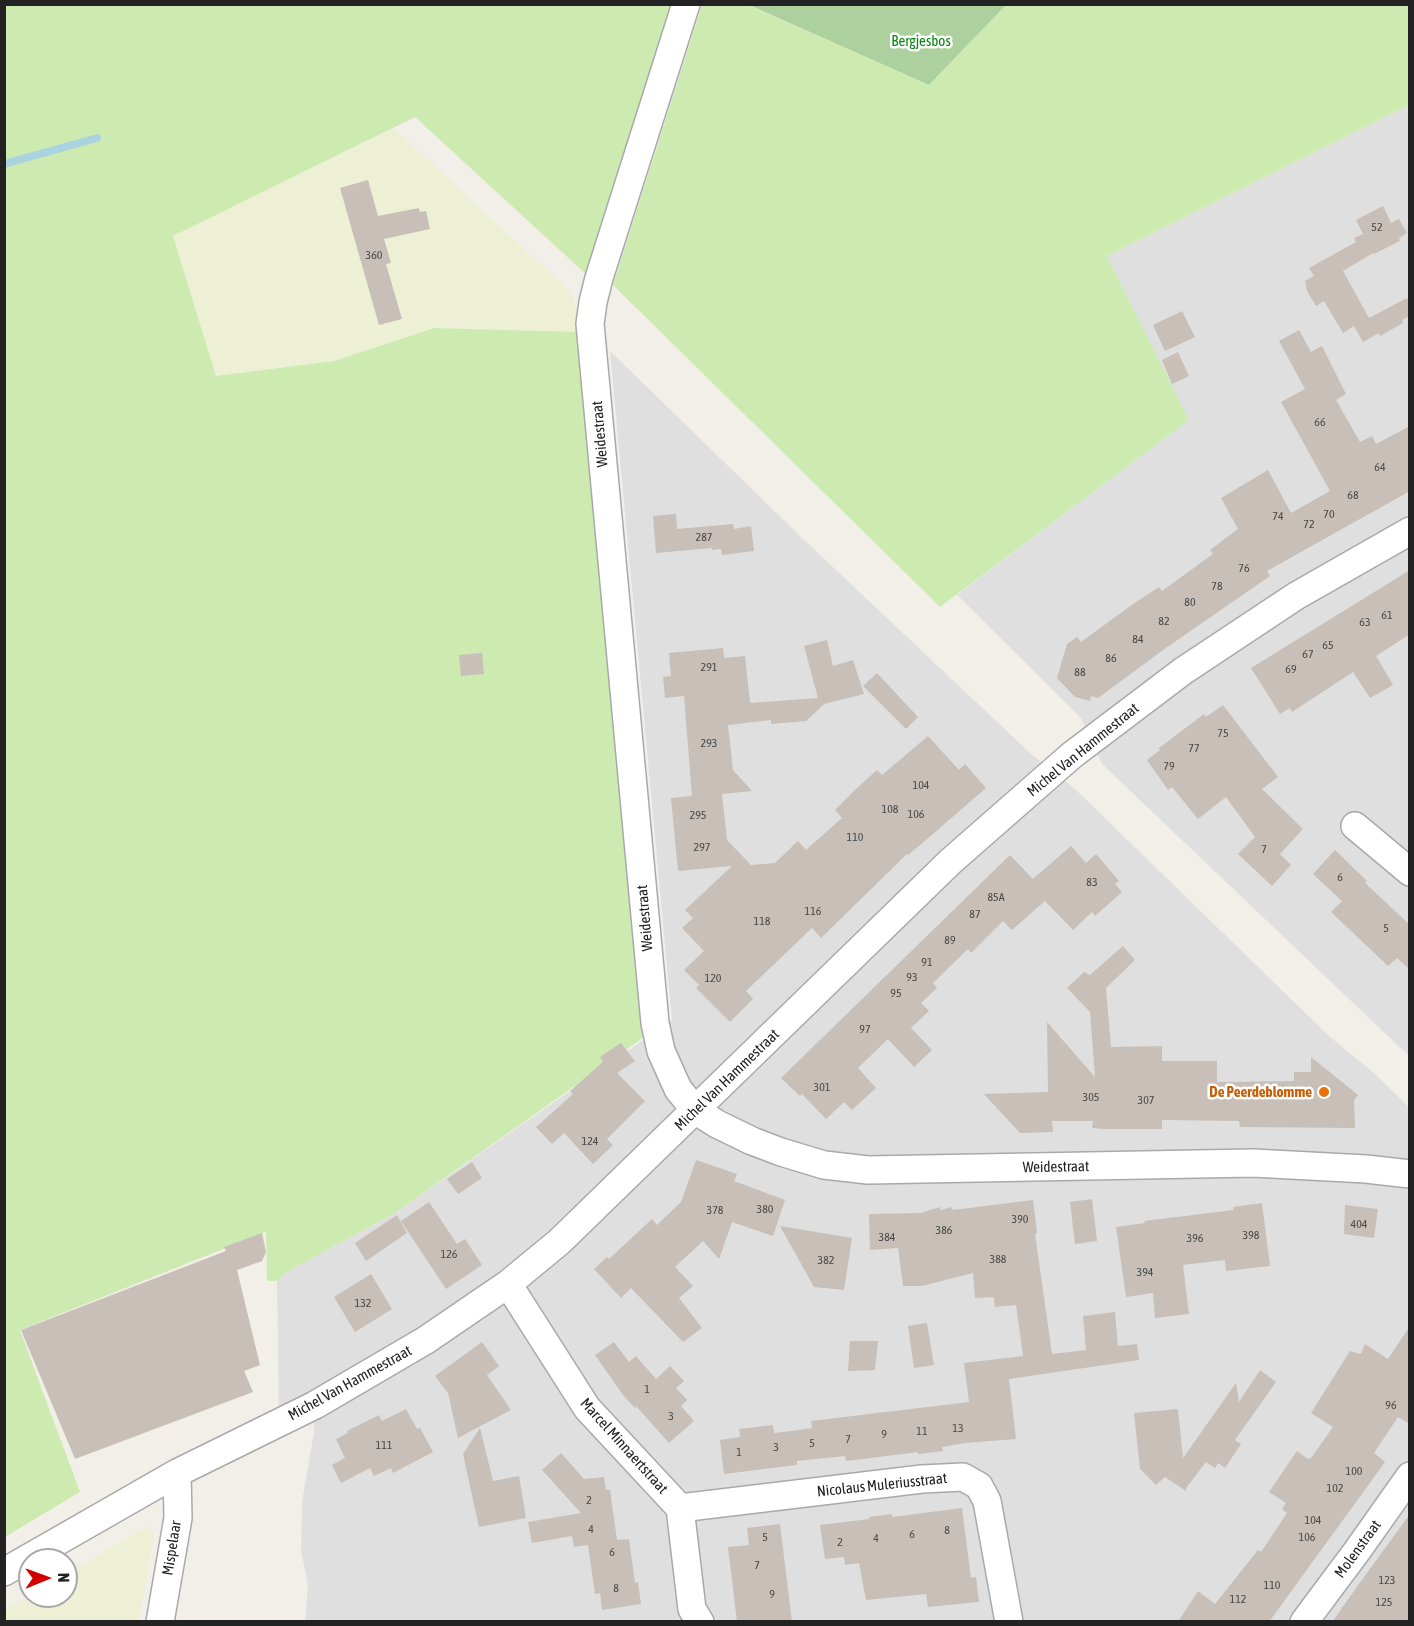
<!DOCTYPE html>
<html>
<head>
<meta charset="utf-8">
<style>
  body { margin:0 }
  #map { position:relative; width:1414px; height:1626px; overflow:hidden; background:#f2efe9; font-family:"Asap Condensed",sans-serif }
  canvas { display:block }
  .frame { position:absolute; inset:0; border:6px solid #222; pointer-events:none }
  .north { position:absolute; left:18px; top:1548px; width:60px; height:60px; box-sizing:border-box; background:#fff; border:2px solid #a7a7a7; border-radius:50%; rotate:89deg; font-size:16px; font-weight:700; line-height:24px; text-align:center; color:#222 }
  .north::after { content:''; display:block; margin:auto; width:21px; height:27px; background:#d40000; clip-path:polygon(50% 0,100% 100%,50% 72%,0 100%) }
</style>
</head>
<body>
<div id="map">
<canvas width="1414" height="1626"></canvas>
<div class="frame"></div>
<div class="north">N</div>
</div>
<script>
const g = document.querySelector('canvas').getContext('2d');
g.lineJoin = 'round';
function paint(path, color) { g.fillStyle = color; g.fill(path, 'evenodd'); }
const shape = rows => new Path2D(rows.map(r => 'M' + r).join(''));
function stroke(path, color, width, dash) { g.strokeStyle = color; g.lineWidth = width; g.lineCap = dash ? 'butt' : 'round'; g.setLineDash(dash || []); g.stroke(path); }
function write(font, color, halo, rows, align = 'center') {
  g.font = font + ' "Asap Condensed",sans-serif'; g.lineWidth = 5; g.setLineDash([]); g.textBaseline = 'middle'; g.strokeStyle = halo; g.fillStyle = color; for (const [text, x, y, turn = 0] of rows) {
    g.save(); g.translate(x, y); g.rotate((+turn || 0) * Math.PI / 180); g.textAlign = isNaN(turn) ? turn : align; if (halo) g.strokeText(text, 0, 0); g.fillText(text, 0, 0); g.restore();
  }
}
paint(shape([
  [1409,105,1409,1056,1102,764,1081,718,957,595,1188,420,1107,256],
  [610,351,799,535,1030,753,1075,789,1329,1036,1375,1074,1409,1107,1409,1621,305,1621,308,1586,301,1550,302,1502,314,1432,315,1405,279,1422,277,1281,285,1273,395,1213,672,1020]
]), '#e0dfdf');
paint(shape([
  [394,128,563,285,574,297,580,332,434,328,334,361,216,376,173,236],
  [147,1526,152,1530,154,1537,139,1621,5,1621,5,1610,30,1595,66,1596,66,1574]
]), '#eef0d5');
paint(shape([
  [4,5,672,5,588,276,415,117,173,236,216,376,334,361,434,328,580,332,647,1035,395,1213,285,1273,277,1281,267,1281,266,1232,20,1330,80,1492,5,1537],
  [702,5,748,5,929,85,1006,5,1409,5,1409,105,1107,256,1189,420,940,607,613,285]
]), '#cdebb0');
paint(shape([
  [749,5,1006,5,929,85]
]), '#add19e');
stroke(shape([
  [4,164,97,138]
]), '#aad3df', 8);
paint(shape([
  [368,180,378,216,419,208,420,212,426,211,430,229,384,239,391,263,386,264,402,319,379,325,340,188],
  [1383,206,1391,223,1399,219,1407,233,1399,238,1400,241,1374,254,1373,253,1343,271,1369,318,1407,298,1410,304,1410,316,1402,320,1403,323,1380,336,1379,333,1363,342,1354,326,1343,333,1324,301,1316,306,1307,291,1305,281,1314,276,1309,268,1356,242,1354,238,1363,234,1356,220],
  [1182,311,1195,337,1165,351,1153,325],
  [1299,330,1311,352,1322,346,1346,394,1336,400,1360,442,1372,436,1376,444,1410,426,1410,491,1267,571,1270,576,1163,650,1098,698,1091,696,1090,701,1075,697,1057,678,1067,644,1077,637,1081,642,1133,604,1159,587,1162,591,1213,554,1210,550,1238,529,1221,498,1268,470,1291,513,1330,491,1281,402,1305,389,1279,341],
  [1178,352,1189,376,1172,384,1162,360],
  [676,514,677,529,733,524,734,529,751,526,754,551,722,555,721,549,712,550,712,548,656,553,653,516],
  [1410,570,1410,634,1376,656,1393,685,1370,698,1353,672,1292,712,1290,708,1280,714,1251,668],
  [827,640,833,666,853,660,864,694,824,704,806,721,771,724,771,720,728,725,733,770,752,791,722,794,727,840,751,865,775,863,798,841,806,850,842,818,835,810,857,788,877,770,882,775,928,736,959,770,965,764,986,788,926,840,908,855,907,854,821,938,812,928,746,991,753,999,730,1022,696,988,699,985,684,970,704,951,682,928,693,918,685,910,732,866,678,871,671,798,692,796,684,696,665,698,663,677,671,676,669,653,723,648,724,658,745,656,750,703,818,698,804,646],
  [482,653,484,674,461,676,459,655],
  [877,673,918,717,906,729,863,686],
  [1223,705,1278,777,1262,789,1303,829,1280,854,1291,865,1272,886,1238,854,1255,837,1226,797,1198,819,1172,787,1168,790,1147,760,1160,750,1159,748,1204,714,1206,717],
  [1071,846,1086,863,1096,854,1119,881,1115,884,1122,892,1095,916,1092,912,1073,930,1045,901,1012,930,1003,921,971,953,968,949,933,983,937,988,921,1003,929,1011,911,1028,932,1050,914,1067,888,1039,858,1068,876,1088,852,1110,844,1102,826,1119,802,1094,800,1096,781,1078,1010,855,1033,879],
  [1335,850,1367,881,1365,883,1410,925,1410,970,1397,958,1388,966,1331,912,1342,901,1313,874],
  [1123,946,1135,960,1106,988,1111,1047,1162,1046,1162,1061,1217,1061,1217,1082,1294,1081,1294,1072,1311,1072,1311,1057,1358,1095,1354,1100,1355,1128,1240,1127,1239,1121,1162,1120,1162,1129,1103,1129,1092,1128,1093,1121,1052,1121,1053,1132,1020,1133,984,1094,1048,1092,1047,1022,1095,1077,1090,1012,1067,988,1084,972,1090,975],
  [621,1043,635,1061,617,1073,645,1101,607,1139,613,1145,593,1164,564,1133,552,1144,536,1127,573,1094,570,1091,603,1062,600,1057],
  [696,1160,737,1174,734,1181,785,1200,773,1236,732,1222,719,1259,703,1241,675,1267,693,1286,679,1298,702,1328,683,1342,631,1288,621,1298,594,1269,607,1257,609,1259,652,1219,657,1225,681,1202],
  [472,1162,482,1178,458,1194,447,1179],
  [1092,1199,1097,1241,1075,1244,1070,1202],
  [1033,1200,1037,1233,1035,1234,1052,1354,1086,1350,1083,1316,1115,1312,1118,1346,1137,1344,1139,1360,1009,1379,1016,1439,965,1443,942,1447,943,1451,918,1454,918,1452,846,1461,845,1456,797,1461,797,1465,724,1474,720,1440,740,1437,739,1429,773,1425,774,1433,792,1431,812,1428,811,1421,969,1402,964,1363,1023,1356,1016,1305,995,1307,994,1297,975,1298,973,1273,922,1286,903,1286,898,1248,870,1250,869,1214,921,1213,940,1207,941,1210,951,1207,953,1210],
  [429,1202,457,1244,465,1239,482,1265,446,1289,401,1221],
  [1262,1203,1270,1266,1226,1271,1225,1260,1183,1265,1189,1314,1155,1318,1153,1293,1126,1297,1116,1227,1145,1223,1144,1221,1234,1210,1233,1207],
  [1345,1205,1378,1209,1374,1238,1344,1234],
  [397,1215,407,1233,366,1261,355,1243],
  [780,1226,852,1238,844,1290,814,1287],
  [262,1233,266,1252,262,1261,237,1270,260,1365,244,1371,253,1392,75,1459,21,1330,226,1251,224,1247],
  [371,1274,392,1309,355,1332,334,1297],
  [927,1323,934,1365,914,1368,908,1326],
  [1410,1326,1410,1424,1398,1417,1374,1453,1385,1462,1269,1622,1178,1622,1198,1591,1215,1604,1258,1550,1261,1552,1287,1513,1282,1509,1286,1503,1269,1492,1297,1451,1308,1459,1311,1458,1333,1427,1311,1413,1350,1351,1361,1354,1365,1344,1388,1359],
  [850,1341,878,1341,875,1370,848,1371],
  [482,1342,499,1366,487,1375,511,1410,458,1438,448,1393,435,1376],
  [614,1342,629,1362,636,1356,656,1379,670,1366,684,1381,676,1388,687,1400,681,1406,694,1421,669,1443,636,1406,635,1408,623,1395,595,1355],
  [1260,1370,1276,1382,1235,1440,1241,1444,1225,1468,1218,1463,1215,1468,1206,1462,1186,1488,1186,1491,1165,1477,1156,1485,1140,1469,1134,1413,1178,1409,1183,1458,1236,1383,1239,1402],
  [406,1409,417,1429,420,1428,433,1452,393,1473,391,1468,374,1476,370,1468,341,1483,332,1465,345,1458,336,1439,348,1433,347,1431,379,1415,382,1421],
  [480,1428,493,1481,519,1476,526,1518,479,1527,463,1454],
  [561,1453,584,1479,604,1477,606,1490,610,1490,617,1540,629,1539,635,1583,638,1582,641,1604,602,1610,600,1593,595,1594,588,1545,574,1547,572,1536,532,1543,528,1522,581,1513,542,1470],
  [962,1508,971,1578,976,1577,979,1602,928,1607,926,1594,866,1600,859,1563,845,1565,844,1557,825,1559,820,1525,869,1519,869,1517,892,1514,892,1517],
  [1410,1514,1410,1622,1332,1622,1364,1577],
  [780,1524,792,1622,737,1622,728,1547,749,1545,747,1528]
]), '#c7bfb8');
const street = shape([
  [686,4,599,278,593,302,590,324,655,1023,661,1051,678,1089,695,1110,717,1124,752,1141,781,1152,824,1165,868,1170,1253,1163,1366,1169,1410,1174],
  [1355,826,1410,872],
  [508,1284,587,1408,680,1508,692,1609,700,1622],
  [680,1508,922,1479,963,1477,979,1486,987,1501,1009,1622],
  [4,1572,177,1473,315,1405,426,1340,508,1284,559,1242,951,861,1072,755,1183,671,1296,596,1410,531],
  [160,1622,178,1518,177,1473],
  [1304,1622,1357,1551,1410,1476]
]);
stroke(street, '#a9a9a9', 30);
stroke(street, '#fff', 27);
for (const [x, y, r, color] of [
  [1324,1092,6,"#e8710a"]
]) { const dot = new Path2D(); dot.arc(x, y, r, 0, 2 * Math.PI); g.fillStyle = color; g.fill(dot); stroke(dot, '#fff', 2); }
write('12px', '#4b4948', null, [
  ["52",1377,227],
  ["360",374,255],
  ["66",1320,422],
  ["64",1380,467],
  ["68",1353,495],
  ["70",1329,514],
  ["74",1278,516],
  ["72",1309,524],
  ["287",704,537],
  ["76",1244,568],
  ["78",1217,586],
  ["80",1190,602],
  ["61",1387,615],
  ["82",1164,621],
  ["63",1365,622],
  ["84",1138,639],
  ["65",1328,645],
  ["67",1308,654],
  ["86",1111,658],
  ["291",709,667],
  ["69",1291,669],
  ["88",1080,672],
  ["75",1223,733],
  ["293",709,743],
  ["77",1194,748],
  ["79",1169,766],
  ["104",921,785],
  ["108",890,809],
  ["106",916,814],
  ["295",698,815],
  ["110",855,837],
  ["297",702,847],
  ["7",1264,849],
  ["6",1340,877],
  ["83",1092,882],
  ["85A",996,897],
  ["116",813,911],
  ["87",975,914],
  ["118",762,921],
  ["5",1386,928],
  ["89",950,940],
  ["91",927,962],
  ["93",912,977],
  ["120",713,978],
  ["95",896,993],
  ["97",865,1029],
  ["301",822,1087],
  ["305",1091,1097],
  ["307",1146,1100],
  ["124",590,1141],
  ["380",765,1209],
  ["378",715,1210],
  ["390",1020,1219],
  ["404",1359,1224],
  ["386",944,1230],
  ["398",1251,1235],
  ["384",887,1237],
  ["396",1195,1238],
  ["126",449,1254],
  ["388",998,1259],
  ["382",826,1260],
  ["394",1145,1272],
  ["132",363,1303],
  ["1",647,1389],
  ["96",1391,1405],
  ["3",671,1416],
  ["13",958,1428],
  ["11",922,1431],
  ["9",884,1434],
  ["7",848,1439],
  ["5",812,1443],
  ["111",384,1445],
  ["3",776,1447],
  ["1",739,1452],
  ["100",1354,1471],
  ["102",1335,1488],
  ["2",589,1500],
  ["104",1313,1520],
  ["4",591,1529],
  ["8",947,1530],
  ["6",912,1534],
  ["5",765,1537],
  ["106",1307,1537],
  ["4",876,1538],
  ["2",840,1542],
  ["6",612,1552],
  ["7",757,1565],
  ["123",1387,1580],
  ["110",1272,1585],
  ["8",616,1588],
  ["9",772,1594],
  ["112",1238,1599],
  ["125",1384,1602]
]);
write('15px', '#0c8416', '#fff', [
  ["Bergjesbos",921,41]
]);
write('15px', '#222', '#fff', [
  ["Weidestraat",600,434,-95],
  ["Michel Van Hammestraat",1083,750,-39],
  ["Weidestraat",645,918,-95],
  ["Michel Van Hammestraat",727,1080,-44],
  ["Weidestraat",1056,1167,-1],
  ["Michel Van Hammestraat",350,1383,-29],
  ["Marcel Minnaertstraat",624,1446,48],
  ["Nicolaus Muleriusstraat",882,1485,-6],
  ["Mispelaar",172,1548,-81],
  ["Molenstraat",1358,1549,-54]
]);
write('bold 15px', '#c56008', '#fff', [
  ["De Peerdeblomme",1312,1092]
], 'right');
</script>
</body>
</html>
